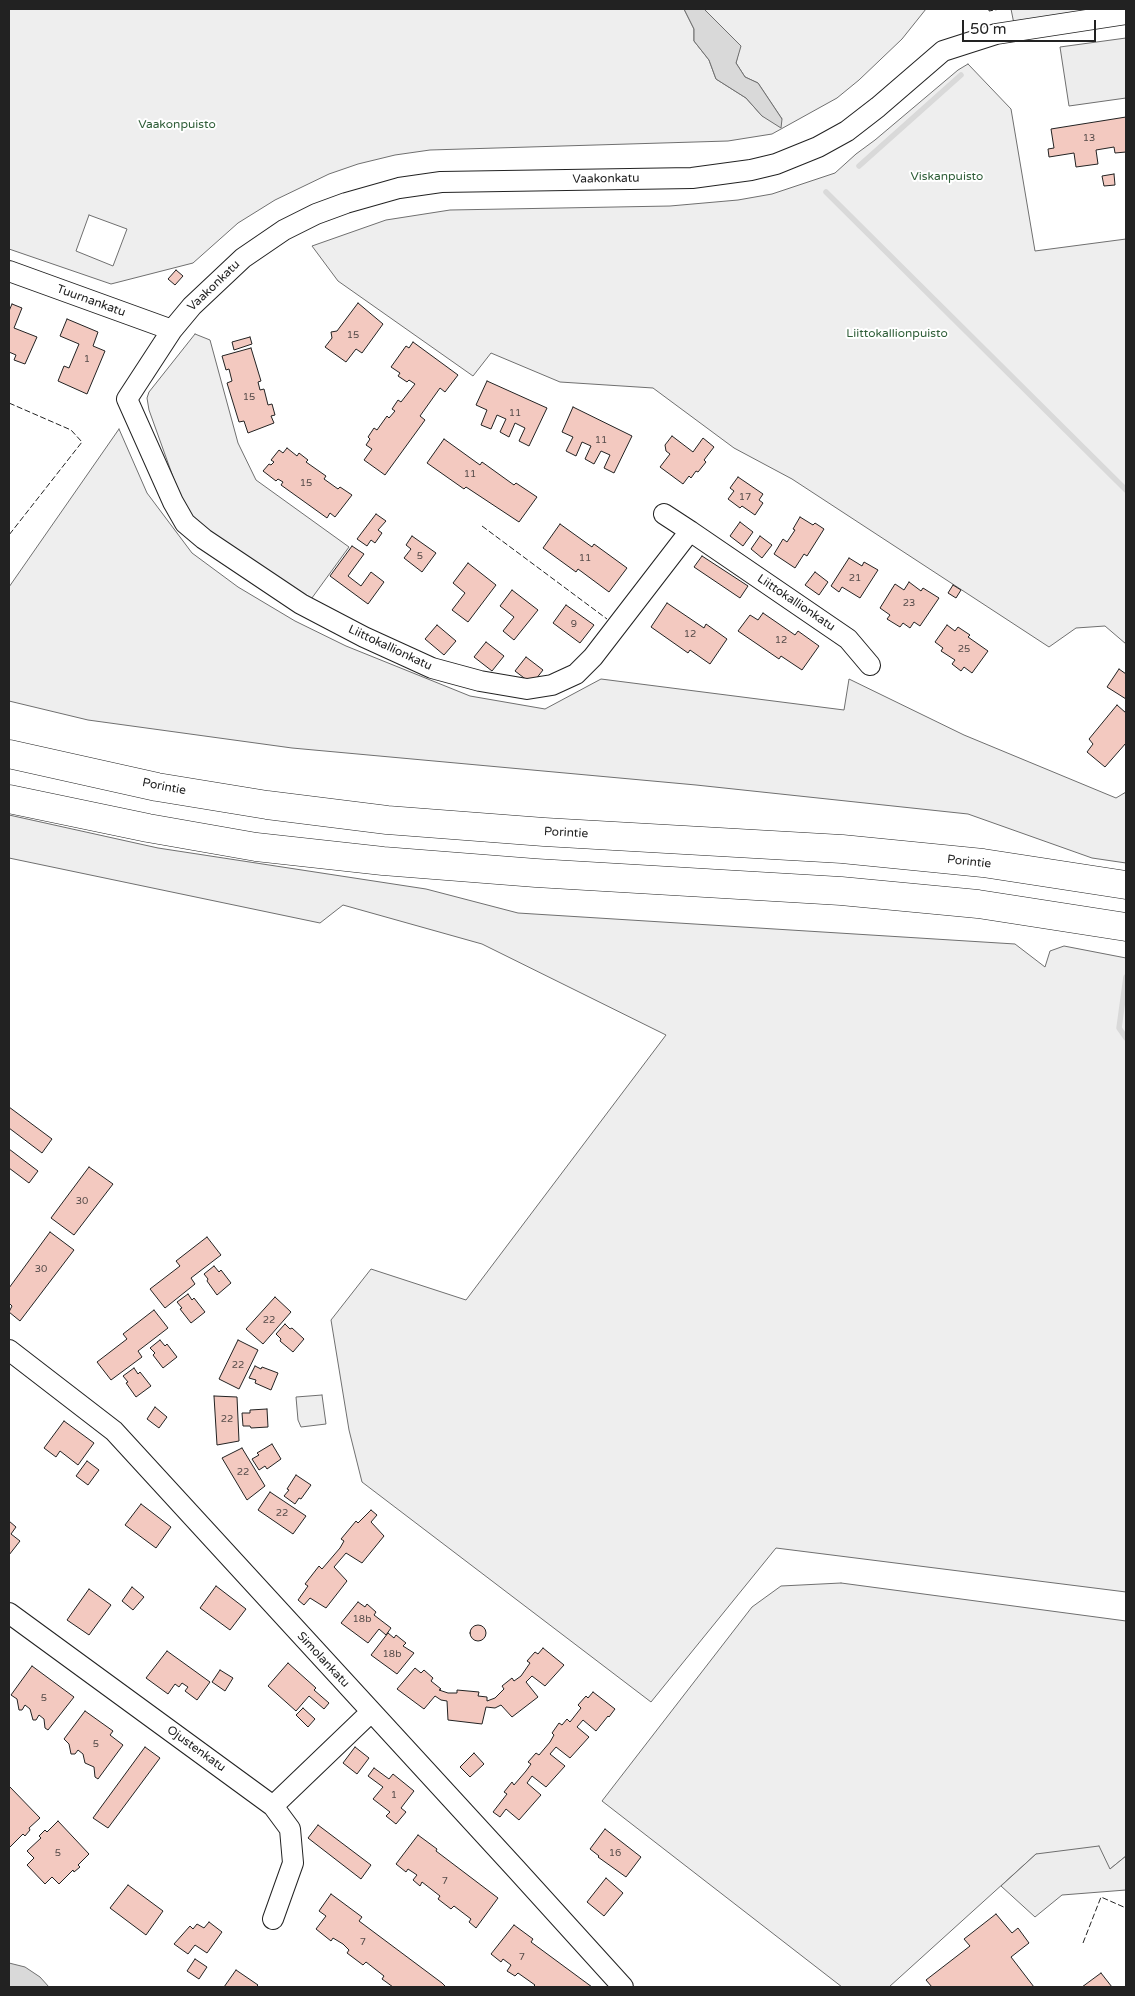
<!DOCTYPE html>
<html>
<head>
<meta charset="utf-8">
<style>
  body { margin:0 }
  #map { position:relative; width:1135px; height:1996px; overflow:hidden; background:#fff; font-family:"Varela Round",sans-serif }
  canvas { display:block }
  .frame { position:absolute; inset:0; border:10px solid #222; pointer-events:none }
  .scale { position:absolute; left:962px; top:20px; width:134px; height:22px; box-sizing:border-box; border:2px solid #222; border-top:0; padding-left:6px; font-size:15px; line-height:18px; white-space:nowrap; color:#222; -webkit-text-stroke:4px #fff; paint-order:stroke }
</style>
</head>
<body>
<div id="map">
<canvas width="1135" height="1996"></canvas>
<div class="frame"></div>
<div class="scale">50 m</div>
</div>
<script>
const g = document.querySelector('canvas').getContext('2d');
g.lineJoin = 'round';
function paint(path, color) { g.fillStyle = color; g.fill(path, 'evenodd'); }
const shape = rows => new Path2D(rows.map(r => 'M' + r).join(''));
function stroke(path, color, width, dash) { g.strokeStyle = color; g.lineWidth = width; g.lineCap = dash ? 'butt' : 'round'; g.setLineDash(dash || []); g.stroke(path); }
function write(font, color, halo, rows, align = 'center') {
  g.font = font + ' "Varela Round",sans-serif'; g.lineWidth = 4; g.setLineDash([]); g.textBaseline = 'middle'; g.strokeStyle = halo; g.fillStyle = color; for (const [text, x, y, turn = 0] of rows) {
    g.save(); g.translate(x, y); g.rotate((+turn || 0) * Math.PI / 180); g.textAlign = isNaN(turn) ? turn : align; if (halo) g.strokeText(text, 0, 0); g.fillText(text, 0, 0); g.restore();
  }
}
const green = shape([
  [9,9,684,9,694,29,694,41,709,60,716,79,746,98,762,116,782,119,758,83,745,77,736,63,740,46,704,9,926,9,902,39,859,80,837,98,772,134,728,141,430,150,395,155,358,164,329,174,275,200,238,223,193,263,111,284,9,249,9,9],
  [89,215,127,229,113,266,76,251,89,215],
  [968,64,1011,109,1035,251,1126,239,1126,644,1105,626,1076,628,1049,647,792,479,734,448,653,388,560,382,491,353,473,376,338,281,312,246,386,220,450,210,670,206,738,200,772,194,835,173,856,154,875,140,958,70,968,64],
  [195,334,210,340,238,443,256,480,349,547,309,602,202,528,192,517,181,499,149,410,147,398,149,392,195,334],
  [119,429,147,493,192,553,238,587,295,621,346,646,470,696,545,709,601,679,844,710,849,679,964,735,1116,798,1126,792,1126,863,1092,858,968,814,696,785,292,748,88,720,9,701,9,587,119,429],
  [9,815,158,848,426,889,518,913,1015,944,1045,967,1050,951,1064,946,1126,958,1126,1592,776,1548,651,1702,362,1482,349,1430,331,1320,371,1269,466,1300,666,1035,482,944,343,905,320,923,9,858,9,815],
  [322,1395,326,1424,301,1427,298,1420,296,1397,322,1395],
  [841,1583,1126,1621,1126,1856,1110,1869,1036,1854,889,1987,842,1987,602,1801,752,1607,781,1586,841,1583]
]);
paint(green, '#eee');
stroke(green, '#6f6f6f', 1);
const parking = shape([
  [1011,9,1111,9,1014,24,1011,9],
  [1126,38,1126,98,1069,106,1060,47,1126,38],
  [1099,1846,1110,1869,1126,1856,1126,1890,1062,1895,1035,1917,1001,1886,1036,1854,1099,1846]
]);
paint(parking, '#ededed');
stroke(parking, '#6f6f6f', 1);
const water = shape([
  [684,9,704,9,741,46,736,63,745,77,758,83,782,119,781,128,762,116,746,98,716,79,709,60,694,41,694,29,684,9],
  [9,1963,25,1967,40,1977,49,1987,9,1987,9,1963]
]);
paint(water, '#d9d9d9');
stroke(water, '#6f6f6f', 1);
stroke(shape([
  [859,166,961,75],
  [826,192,1126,490],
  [1126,977,1119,1028,1126,1038]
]), '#d9d9d9', 5.5);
const building = shape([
  [1126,117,1126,152,1115,153,1114,147,1096,150,1098,164,1076,167,1074,153,1049,157,1048,149,1054,148,1051,129,1126,117],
  [1114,174,1115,185,1104,186,1102,176,1114,174],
  [176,270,183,276,175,285,168,279,176,270],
  [358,303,383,324,362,353,356,349,346,362,325,347,332,338,331,332,337,331,358,303],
  [12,304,22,308,14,328,37,337,25,364,14,360,16,355,9,352,9,311,12,304],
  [67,319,98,332,93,346,105,351,87,394,58,381,64,366,69,368,79,344,60,336,67,319],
  [250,337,252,344,234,350,232,342,250,337],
  [413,342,458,375,445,392,440,388,420,416,425,420,385,475,364,460,372,449,366,445,370,439,368,437,374,428,377,430,387,416,389,418,395,411,392,409,398,400,401,402,415,384,409,380,407,382,398,376,400,373,391,367,406,346,409,348,413,342],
  [251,348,261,381,258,382,260,390,264,389,268,405,272,404,275,415,271,416,274,423,248,433,244,421,239,422,227,383,232,381,229,369,226,370,222,356,251,348],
  [487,381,547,408,529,446,519,441,525,428,515,423,509,437,500,432,506,419,497,415,491,429,481,425,487,410,476,405,487,381],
  [573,407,632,436,614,473,604,468,610,455,601,451,594,464,585,459,591,446,582,442,576,456,566,451,573,437,562,432,573,407],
  [672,436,693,452,703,438,714,447,704,460,706,462,698,472,696,471,691,478,689,476,683,484,660,467,670,454,666,451,665,445,672,436],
  [444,439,480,465,482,462,514,485,516,483,537,497,519,522,466,487,464,489,427,463,444,439],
  [287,448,297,456,299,453,308,460,306,462,326,476,324,479,338,489,340,487,352,495,335,517,330,513,327,518,281,485,283,482,278,479,276,481,263,471,269,464,271,465,274,462,271,460,279,450,283,453,287,448],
  [738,477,763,494,759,500,763,503,755,515,742,506,740,508,728,499,734,491,730,488,738,477],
  [376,514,386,521,378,530,382,533,375,543,371,540,367,546,357,539,376,514],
  [800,517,813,525,815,523,824,529,807,556,804,554,795,568,774,554,783,539,787,542,795,530,793,529,800,517],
  [740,522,753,532,743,546,730,536,740,522],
  [560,524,592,547,594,544,627,568,609,592,578,569,576,572,543,548,560,524],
  [412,536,436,553,422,572,404,558,411,549,406,545,412,536],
  [760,536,772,545,762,558,751,549,760,536],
  [352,546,364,554,348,576,361,586,371,572,384,582,368,604,330,576,352,546],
  [702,556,748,586,740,598,694,567,702,556],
  [849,558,862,566,864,562,878,570,860,598,842,587,839,592,831,586,849,558],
  [468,563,496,585,468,622,452,610,465,593,453,583,468,563],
  [815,572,828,582,819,595,805,585,815,572],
  [909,582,921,591,923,588,939,598,920,626,914,622,910,628,903,623,900,627,887,619,890,615,880,608,895,584,904,590,909,582],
  [953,585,961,590,956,598,948,593,953,585],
  [512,590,538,610,514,640,503,631,514,617,500,606,512,590],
  [667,603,704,628,706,624,727,639,710,664,690,650,688,653,651,627,667,603],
  [566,605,594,625,580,643,553,623,566,605],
  [763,613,795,635,798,631,819,646,802,670,781,656,779,659,738,631,750,615,758,620,763,613],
  [437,625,456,641,444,655,425,639,437,625],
  [947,625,955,631,958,627,970,635,968,637,988,651,972,673,964,667,961,671,952,664,955,660,941,651,943,648,935,642,947,625],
  [486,642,504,656,492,671,474,657,486,642],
  [526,657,543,670,532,684,515,671,526,657],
  [1119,669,1126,674,1126,699,1107,687,1119,669],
  [1117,705,1126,713,1126,743,1105,767,1087,752,1093,744,1089,739,1117,705],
  [9,1107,52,1139,42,1153,9,1128,9,1107],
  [9,1149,38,1171,29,1183,9,1168,9,1149],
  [89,1167,113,1184,74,1235,51,1218,89,1167],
  [50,1232,74,1250,20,1321,9,1312,12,1306,9,1303,9,1288,50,1232],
  [207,1237,221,1255,191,1278,195,1284,165,1308,150,1289,180,1266,176,1261,207,1237],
  [214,1266,219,1272,221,1270,231,1283,217,1295,207,1281,208,1279,204,1274,214,1266],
  [188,1294,192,1300,194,1298,205,1312,191,1323,180,1309,182,1308,177,1302,188,1294],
  [275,1297,291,1312,263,1344,246,1329,275,1297],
  [154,1310,168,1328,138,1351,142,1357,111,1380,97,1362,127,1339,123,1334,154,1310],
  [285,1324,290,1329,292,1328,304,1339,293,1352,280,1341,281,1339,276,1334,285,1324],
  [160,1340,165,1346,167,1344,177,1357,163,1368,153,1355,155,1353,150,1348,160,1340],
  [238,1340,258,1350,239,1389,219,1379,238,1340],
  [255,1366,261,1369,262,1367,278,1373,271,1390,255,1383,256,1380,249,1378,255,1366],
  [134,1368,138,1374,140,1372,151,1386,136,1397,126,1383,128,1382,123,1376,134,1368],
  [214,1396,237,1397,239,1441,217,1445,214,1396],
  [155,1407,167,1417,159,1428,147,1419,155,1407],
  [267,1409,268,1427,251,1428,250,1426,243,1426,242,1413,250,1413,250,1410,267,1409],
  [64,1421,94,1443,78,1465,60,1451,56,1457,44,1448,64,1421],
  [272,1444,281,1459,267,1469,265,1466,259,1470,252,1459,259,1455,257,1453,272,1444],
  [242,1448,265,1486,247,1500,222,1458,242,1448],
  [87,1461,99,1470,88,1485,76,1476,87,1461],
  [296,1475,311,1485,301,1499,299,1498,295,1504,284,1496,289,1490,287,1489,296,1475],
  [270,1492,306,1516,293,1534,258,1510,270,1492],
  [141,1504,171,1527,156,1548,125,1525,141,1504],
  [371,1510,377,1515,371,1522,384,1536,362,1563,346,1553,334,1567,347,1581,326,1608,310,1598,304,1605,298,1600,308,1586,305,1584,319,1566,322,1569,340,1548,344,1541,341,1539,356,1521,358,1523,371,1510],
  [9,1521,16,1527,11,1534,20,1541,9,1555,9,1521],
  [216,1586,246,1609,230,1630,200,1608,216,1586],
  [132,1587,144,1597,133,1610,122,1601,132,1587],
  [89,1589,111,1605,89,1635,67,1620,89,1589],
  [358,1602,365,1607,367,1604,376,1612,374,1615,391,1628,386,1635,379,1629,368,1643,341,1623,358,1602],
  '470 1633a8 8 0 1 1 16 0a8 8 0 1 1-16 0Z',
  [388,1633,394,1638,396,1635,406,1643,403,1646,414,1653,397,1674,371,1655,388,1633],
  [543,1648,564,1665,545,1686,532,1676,526,1682,538,1697,512,1717,501,1705,495,1708,486,1707,482,1724,448,1720,447,1701,441,1700,435,1696,424,1709,397,1689,415,1668,421,1673,424,1670,433,1678,431,1681,441,1689,439,1690,448,1693,457,1693,457,1690,479,1692,478,1696,487,1697,487,1701,495,1698,504,1689,502,1686,512,1678,514,1681,521,1676,530,1663,527,1661,535,1652,538,1654,543,1648],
  [167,1651,210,1682,197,1700,185,1691,188,1687,182,1683,179,1687,175,1684,168,1694,146,1678,167,1651],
  [288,1663,316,1688,314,1690,329,1703,324,1709,309,1696,296,1711,268,1686,288,1663],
  [32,1666,74,1697,48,1730,45,1728,44,1719,39,1715,36,1720,33,1720,30,1709,25,1705,22,1710,19,1710,17,1699,11,1695,32,1666],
  [220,1670,233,1678,225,1691,212,1682,220,1670],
  [593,1692,615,1709,609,1717,608,1716,596,1731,583,1720,577,1727,589,1737,570,1758,556,1747,550,1754,565,1766,546,1787,532,1776,527,1783,541,1795,519,1820,506,1809,500,1817,493,1812,507,1794,504,1792,512,1782,514,1785,526,1771,531,1764,528,1762,536,1753,539,1755,550,1742,554,1735,552,1733,559,1723,562,1725,567,1719,570,1722,581,1708,578,1705,586,1696,588,1698,593,1692],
  [303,1708,315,1719,308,1727,296,1715,303,1708],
  [85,1711,113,1731,110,1735,123,1745,98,1779,95,1777,94,1767,85,1763,83,1754,78,1750,75,1754,71,1754,69,1744,64,1739,85,1711],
  [145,1747,160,1758,108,1828,93,1818,145,1747],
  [355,1747,369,1758,357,1774,343,1763,355,1747],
  [474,1753,484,1764,470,1777,460,1767,474,1753],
  [374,1768,389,1779,393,1774,414,1791,401,1808,406,1812,396,1824,386,1816,390,1812,373,1799,383,1787,368,1776,374,1768],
  [9,1786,40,1818,29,1828,30,1830,25,1836,23,1834,9,1848,9,1786],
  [58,1821,89,1854,78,1865,80,1867,74,1872,73,1870,59,1884,52,1877,45,1884,27,1865,34,1858,27,1851,41,1838,39,1836,45,1830,47,1832,58,1821],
  [318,1825,371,1865,361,1879,308,1838,318,1825],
  [605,1829,641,1857,626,1877,598,1857,599,1856,590,1849,605,1829],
  [418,1835,437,1849,436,1851,498,1898,476,1928,469,1922,471,1919,454,1906,451,1909,438,1899,440,1896,422,1882,420,1886,413,1880,417,1875,408,1869,406,1872,396,1864,418,1835],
  [606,1878,623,1893,604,1916,587,1902,606,1878],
  [128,1885,163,1911,146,1935,110,1908,128,1885],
  [331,1894,362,1917,359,1921,442,1983,445,1986,444,1987,393,1987,382,1979,384,1976,366,1962,363,1965,347,1953,349,1950,343,1944,333,1938,331,1941,316,1929,326,1916,319,1911,331,1894],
  [996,1914,1012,1933,1018,1928,1029,1943,1011,1957,1034,1987,932,1987,926,1980,970,1946,964,1939,996,1914],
  [209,1922,222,1932,207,1953,195,1945,188,1954,174,1944,190,1926,193,1929,197,1924,204,1928,209,1922],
  [514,1925,533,1939,531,1942,592,1987,533,1987,535,1985,518,1973,515,1976,507,1971,511,1965,503,1959,501,1962,491,1954,514,1925],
  [195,1959,207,1967,199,1979,187,1971,195,1959],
  [236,1970,258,1985,256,1987,224,1987,236,1970],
  [1101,1973,1112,1987,1082,1987,1101,1973]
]);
paint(building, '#f3c9c0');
stroke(building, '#222', 1);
const minor = shape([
  [9,271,172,330],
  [664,514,690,531],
  [870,665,848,639,690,531,593,657,576,674,552,685,527,689,480,681,432,668,364,637,301,604,204,539,185,523,173,502,127,399,172,330,192,306,243,258,284,230,316,214,346,203,399,188,441,182,692,178,751,170,776,164,818,147,847,131,878,107,943,51,996,34,1126,14],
  [9,1350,114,1431,516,1869,623,1987],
  [9,1613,273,1806,371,1712],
  [273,1806,290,1829,293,1863,273,1919]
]);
const highway = shape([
  [9,754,157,787,267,805,387,820,544,832,842,849,983,863,1126,885],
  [9,799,148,828,256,847,383,861,536,873,841,891,978,904,1126,927]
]);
stroke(minor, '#222', 22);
stroke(highway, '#222', 29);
stroke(minor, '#fff', 20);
stroke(highway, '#fff', 28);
stroke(shape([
  [989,9,989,11,1000,9],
  [9,403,71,430,82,442,9,535],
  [482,526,607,619],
  [1083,1943,1101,1897,1126,1908]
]), '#222', 1, [6, 2.5]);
write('10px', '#564c4a', null, [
  ["13",1089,138],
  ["15",353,335],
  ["1",87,359],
  ["15",249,397],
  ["11",515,413],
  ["11",601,440],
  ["11",470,474],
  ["15",306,483],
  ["17",745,497],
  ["5",420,556],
  ["11",585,558],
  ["21",855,578],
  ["23",909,603],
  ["9",574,624],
  ["12",690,634],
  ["12",781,640],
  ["25",964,649],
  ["30",82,1201],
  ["30",41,1269],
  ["22",269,1320],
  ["22",238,1365],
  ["22",227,1419],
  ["22",243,1472],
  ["22",282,1513],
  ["18b",362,1619],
  ["18b",392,1654],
  ["5",44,1698],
  ["5",96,1744],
  ["1",394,1795],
  ["5",58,1853],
  ["16",615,1853],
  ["7",445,1881],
  ["7",363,1942],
  ["7",522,1957]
]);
write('12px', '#2f5e38', '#fff', [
  ["Vaakonpuisto",177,125],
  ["Viskanpuisto",947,177],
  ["Liittokallionpuisto",897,334]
]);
write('12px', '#222', '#fff', [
  ["Vaakonkatu",606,179,-1],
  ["Vaakonkatu",214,286,-44],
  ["Tuurnankatu",91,301,20],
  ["Liittokallionkatu",796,603,34],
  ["Liittokallionkatu",390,648,25],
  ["Porintie",164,787,11],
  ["Porintie",566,833,3],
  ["Porintie",969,862,6],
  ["Simolankatu",323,1660,47],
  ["Ojustenkatu",196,1749,36]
]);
</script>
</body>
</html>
